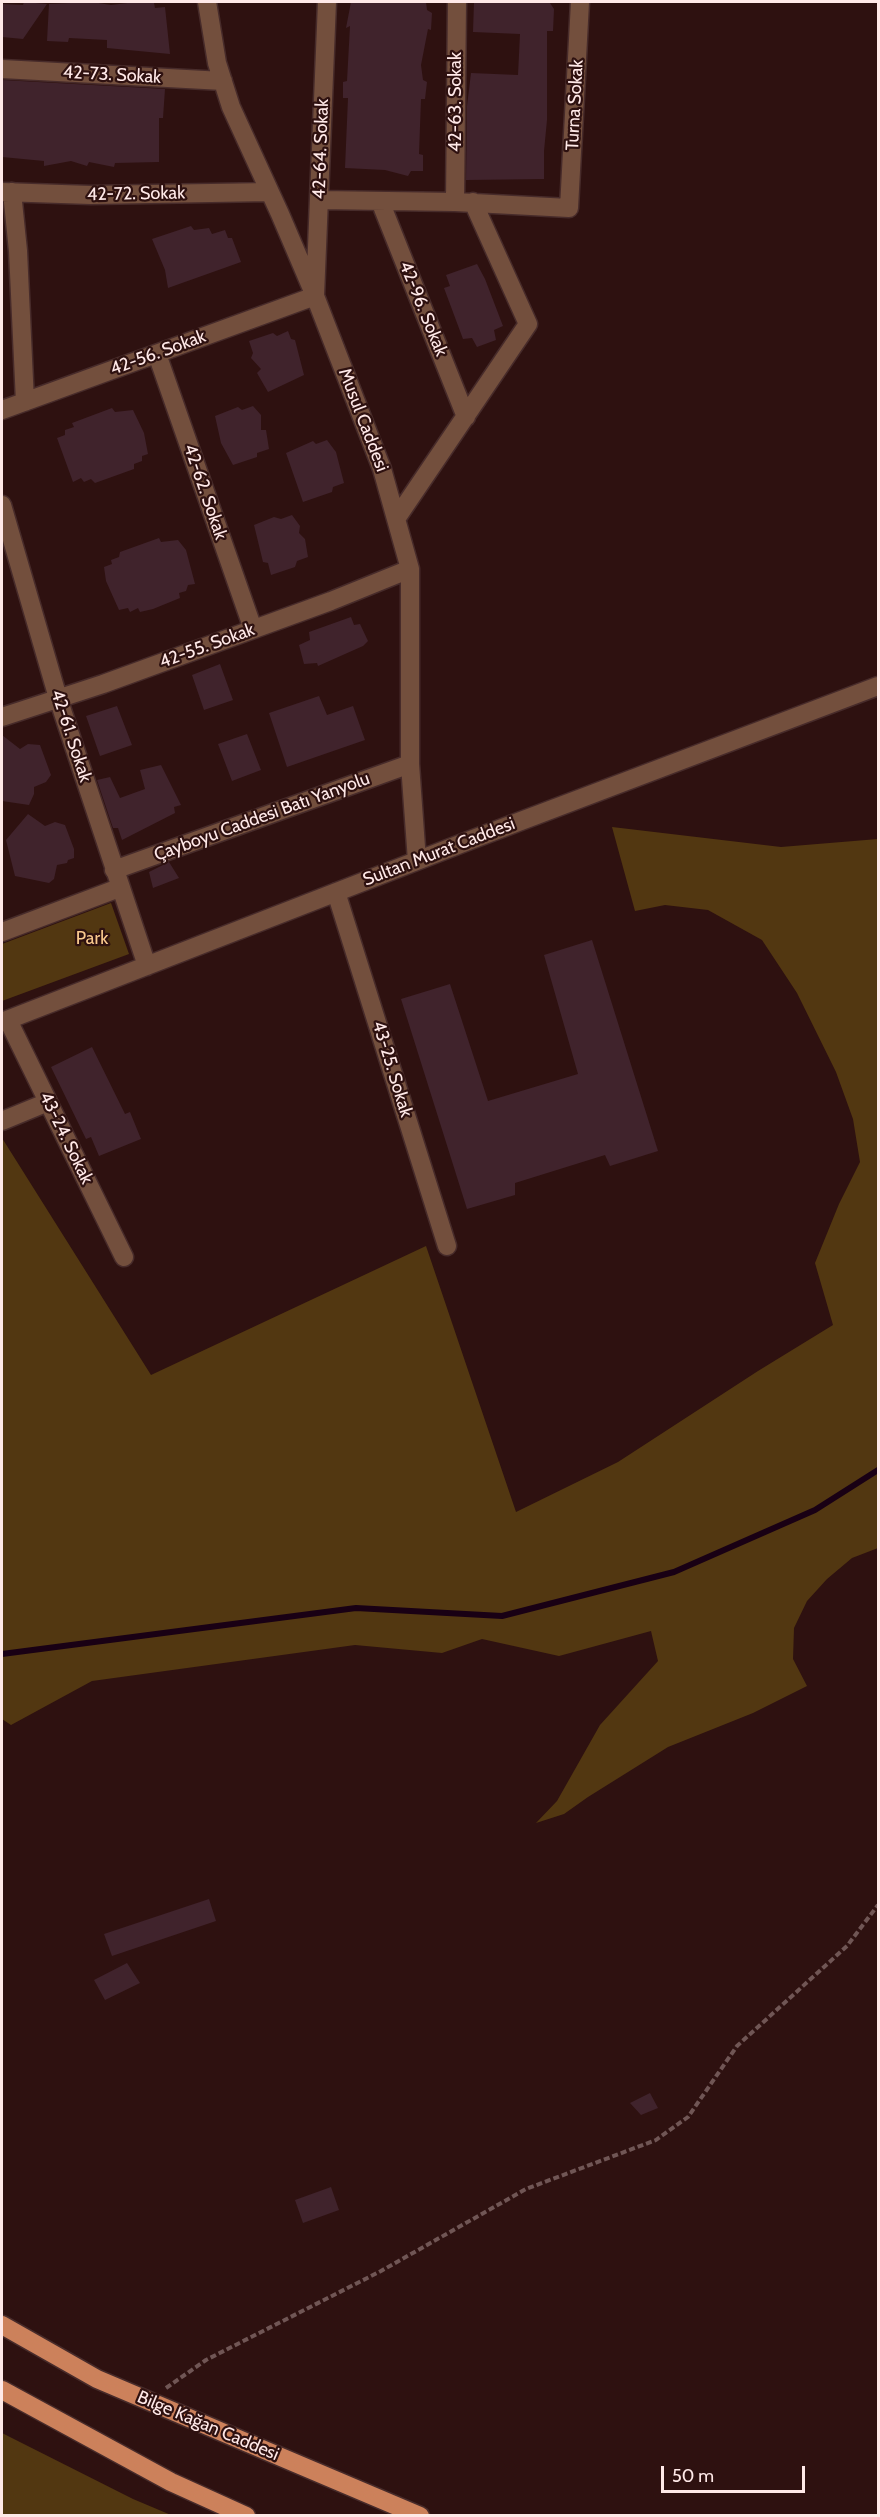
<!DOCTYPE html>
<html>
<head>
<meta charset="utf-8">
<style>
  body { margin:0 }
  #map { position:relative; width:880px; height:2517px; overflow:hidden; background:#2e1110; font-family:Cabin,sans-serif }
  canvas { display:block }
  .frame { position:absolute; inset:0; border:3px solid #ffe9e8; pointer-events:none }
  .scale { position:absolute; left:661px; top:2466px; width:144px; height:27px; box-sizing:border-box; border:3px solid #ffe9e8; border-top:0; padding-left:8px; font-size:18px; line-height:21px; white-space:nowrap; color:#ffe9e8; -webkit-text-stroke:4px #2e1110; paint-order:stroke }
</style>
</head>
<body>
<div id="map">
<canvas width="880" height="2517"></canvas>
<div class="frame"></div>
<div class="scale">50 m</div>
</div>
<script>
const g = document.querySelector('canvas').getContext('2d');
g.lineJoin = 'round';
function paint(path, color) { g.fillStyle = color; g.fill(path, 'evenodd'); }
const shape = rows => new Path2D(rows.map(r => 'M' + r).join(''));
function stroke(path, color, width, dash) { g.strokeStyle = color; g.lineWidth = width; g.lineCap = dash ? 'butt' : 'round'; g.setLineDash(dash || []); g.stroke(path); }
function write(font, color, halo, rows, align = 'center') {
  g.font = font + ' Cabin,sans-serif'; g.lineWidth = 4.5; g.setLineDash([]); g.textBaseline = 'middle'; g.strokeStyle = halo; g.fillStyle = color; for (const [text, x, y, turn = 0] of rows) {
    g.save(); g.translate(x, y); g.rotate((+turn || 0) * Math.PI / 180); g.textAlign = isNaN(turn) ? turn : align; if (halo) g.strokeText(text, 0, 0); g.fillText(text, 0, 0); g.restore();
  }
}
paint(shape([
  [612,827,781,847,878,839,878,1548,852,1558,827,1579,807,1601,794,1628,793,1659,807,1686,753,1713,668,1747,588,1797,564,1814,536,1823,557,1801,600,1725,658,1661,651,1631,559,1656,482,1639,442,1653,355,1645,92,1681,11,1725,2,1719,2,1138,151,1375,426,1246,516,1512,618,1462,758,1371,833,1325,815,1263,839,1204,860,1162,853,1119,836,1072,797,993,762,940,708,910,665,905,635,911],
  [111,903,129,954,2,1001,2,944],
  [2,2433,133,2499,171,2515,2,2515]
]), '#523711');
stroke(shape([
  [2,1654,356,1608,502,1616,674,1572,815,1510,878,1470]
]), '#190014', 6);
paint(shape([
  [24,2,47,4,23,39,2,37,2,4,23,5],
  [92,2,111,5,136,2,154,3,155,8,165,7,170,54,107,48,107,40,69,38,68,42,47,41,49,4],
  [351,2,426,2,427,10,432,13,431,30,428,29,421,65,423,80,427,82,425,99,421,99,419,154,423,155,423,171,411,171,408,176,385,170,345,168,348,98,343,98,343,82,347,81,350,26,346,28],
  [474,2,550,3,554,9,553,31,547,31,547,120,544,151,544,179,466,180,467,106,471,73,518,75,520,34,473,32],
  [2,80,165,89,163,118,159,118,159,162,115,163,114,167,89,162,87,166,71,161,44,166,44,161,2,157],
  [191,226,194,230,209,228,212,234,225,230,228,238,232,238,241,262,168,288,165,270,152,239],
  [477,264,485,279,503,326,494,330,496,340,477,347,472,338,463,339,444,288,450,286,446,275],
  [288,331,291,339,295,340,304,375,268,392,257,373,261,369,251,358,253,353,249,341,273,333,277,336],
  [253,406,261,415,261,430,266,430,269,449,257,453,257,457,233,465,221,443,215,416,238,407,242,410],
  [112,408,115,412,133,410,144,433,148,454,142,456,142,461,134,464,134,469,95,483,91,479,84,482,81,478,73,482,57,438,65,435,65,430,74,427,72,423],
  [327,440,336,452,344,483,333,487,332,492,303,502,286,453,313,441,316,444],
  [292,515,300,526,299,533,305,539,308,557,297,561,295,567,271,575,268,563,263,562,254,525,274,517,281,519],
  [159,538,161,542,178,540,186,550,195,584,188,585,186,591,179,593,180,598,153,609,140,612,138,608,130,612,128,608,119,610,106,581,104,567,112,564,111,560,119,557,120,552],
  [351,617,354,625,360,624,368,641,363,646,318,666,317,663,304,664,299,645,310,640,309,632],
  [220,664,233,700,204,710,192,675],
  [319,696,327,715,353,706,365,740,287,767,269,713],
  [117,706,132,745,100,756,86,716],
  [247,734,261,770,232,781,218,744],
  [2,735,20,749,28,744,40,745,51,775,46,782,34,787,34,794,29,805,2,801],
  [161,765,181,805,174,807,175,813,122,840,118,828,113,828,97,780,110,777,120,798,145,789,140,770],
  [28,814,45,826,55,822,65,825,74,849,74,858,68,860,67,863,57,865,54,879,49,883,15,876,6,840],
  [169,862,179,878,153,888,149,872],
  [592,940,658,1151,610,1166,605,1155,515,1183,515,1195,467,1209,401,999,450,984,488,1101,578,1074,544,955],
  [92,1047,125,1114,130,1112,141,1139,99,1156,91,1137,86,1139,51,1067],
  [209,1899,216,1921,112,1956,104,1934],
  [127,1963,140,1983,105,2000,94,1980],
  [650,2093,658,2108,641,2115,630,2103],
  [331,2187,339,2210,303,2223,295,2200]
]), '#40232c');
const minor = shape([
  [207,2,217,63,231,107,280,214,315,296,382,469,410,569,410,764,417,861],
  [2,69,223,81],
  [2,192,91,195,270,192],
  [12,192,18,251,25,402],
  [319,200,455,202,569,208,580,2],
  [380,201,466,417],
  [455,202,457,2],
  [157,354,253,629],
  [2,410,315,296,327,2],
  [2,505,58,698,147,966],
  [396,519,528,324,473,202],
  [2,717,103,684,331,601,410,569],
  [114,870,410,764],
  [336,892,447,1246],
  [2,932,119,888],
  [8,1020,124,1257],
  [2,1022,468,841,878,686],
  [2,1121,48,1102]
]);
const major = shape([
  [2,2325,97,2379,420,2516],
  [2,2390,171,2482,246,2516]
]);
stroke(minor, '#472b2a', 21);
stroke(major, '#472b2a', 21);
stroke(shape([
  [166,2388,206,2360,381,2271,526,2189,656,2140,688,2117,737,2046,847,1946,878,1905]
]), '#705655', 4, [6, 3]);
stroke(minor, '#734f3d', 18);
stroke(major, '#cc815b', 18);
write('18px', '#ffe9e8', '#2e1110', [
  ["42-73. Sokak",112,75,3],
  ["42-63. Sokak",456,102,-90],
  ["Turna Sokak",575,105,-87],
  ["42-64. Sokak",321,149,-88],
  ["42-72. Sokak",136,194,-1],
  ["42-96. Sokak",423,309,68],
  ["42-56. Sokak",158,353,-20],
  ["Musul Caddesi",363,420,69],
  ["42-62. Sokak",205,492,71],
  ["42-55. Sokak",207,646,-20],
  ["42-61. Sokak",71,736,72],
  ["Çayboyu Caddesi Batı Yanyolu",262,817,-20],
  ["Sultan Murat Caddesi",439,852,-21],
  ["43-25. Sokak",392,1069,73],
  ["43-24. Sokak",66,1138,64],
  ["Bilge Kağan Caddesi",208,2426,23]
]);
write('18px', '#fac98e', '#2e1110', [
  ["Park",92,939]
]);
</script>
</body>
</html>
